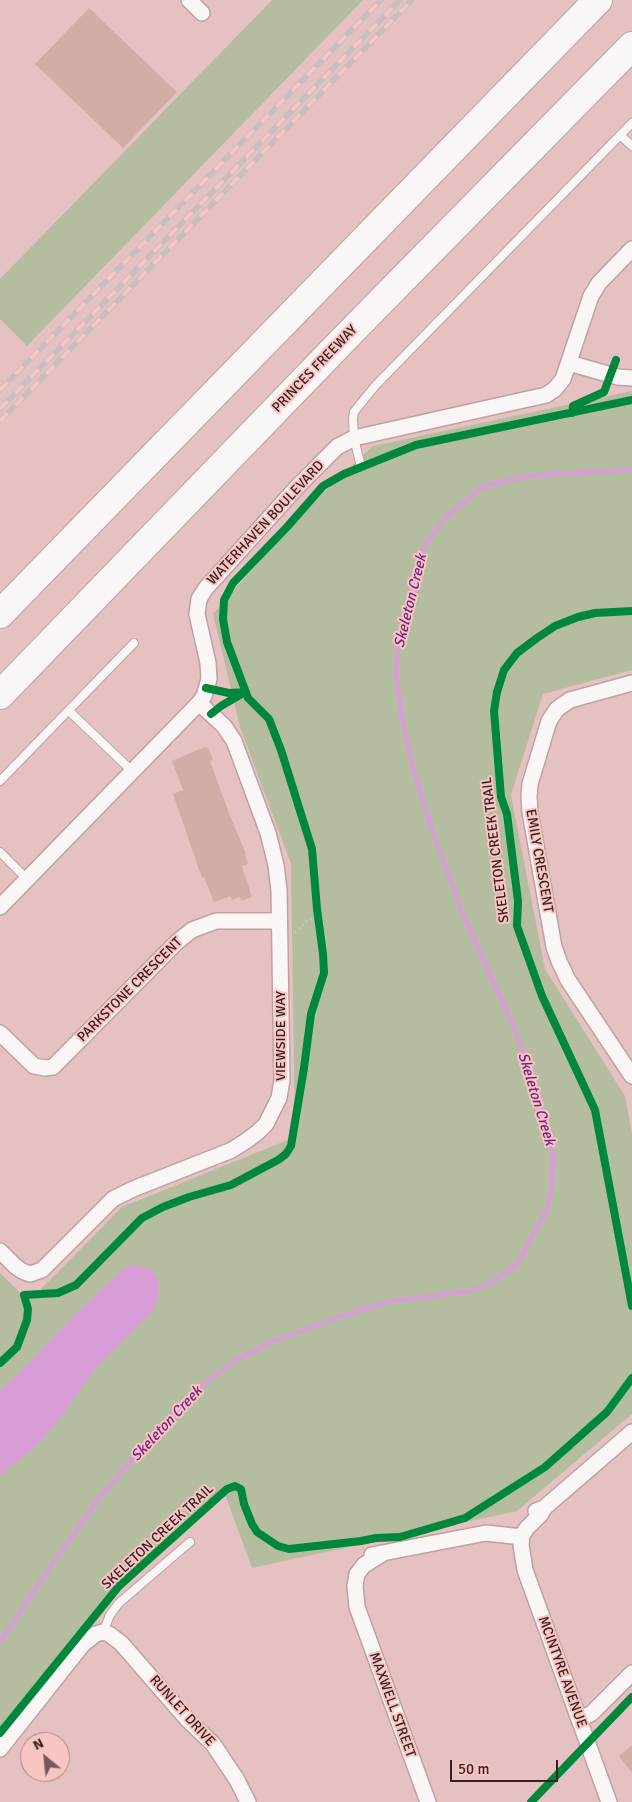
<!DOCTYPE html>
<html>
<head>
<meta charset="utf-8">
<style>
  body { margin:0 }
  #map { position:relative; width:632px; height:1802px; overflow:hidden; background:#e5c2c1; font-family:Signika,sans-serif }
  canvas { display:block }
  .north { position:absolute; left:20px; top:1732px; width:50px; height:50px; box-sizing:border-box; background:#f9c5c3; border:1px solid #ac8382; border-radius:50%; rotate:332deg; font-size:14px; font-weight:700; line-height:20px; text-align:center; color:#382020 }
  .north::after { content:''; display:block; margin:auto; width:18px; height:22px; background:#755958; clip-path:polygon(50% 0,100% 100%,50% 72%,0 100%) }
  .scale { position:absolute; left:450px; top:1760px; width:108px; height:22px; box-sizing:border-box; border:2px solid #382020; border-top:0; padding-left:6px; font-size:15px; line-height:18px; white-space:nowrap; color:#382020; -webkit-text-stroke:4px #f9c5c3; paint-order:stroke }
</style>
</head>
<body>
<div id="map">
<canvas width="632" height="1802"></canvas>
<div class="north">N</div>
<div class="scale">50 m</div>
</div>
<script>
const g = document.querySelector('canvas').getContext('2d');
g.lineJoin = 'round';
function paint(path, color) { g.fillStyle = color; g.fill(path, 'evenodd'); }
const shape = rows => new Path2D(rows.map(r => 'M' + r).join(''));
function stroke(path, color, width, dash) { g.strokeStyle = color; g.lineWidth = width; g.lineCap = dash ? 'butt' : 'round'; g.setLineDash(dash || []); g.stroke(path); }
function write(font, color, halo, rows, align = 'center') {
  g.font = font + ' Signika,sans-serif'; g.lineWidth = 4; g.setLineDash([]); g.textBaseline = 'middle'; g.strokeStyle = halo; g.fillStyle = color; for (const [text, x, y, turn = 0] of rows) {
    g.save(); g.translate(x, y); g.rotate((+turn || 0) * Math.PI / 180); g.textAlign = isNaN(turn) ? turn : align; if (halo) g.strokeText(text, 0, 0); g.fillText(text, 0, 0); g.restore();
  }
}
paint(shape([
  [272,0,363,0,27,346,0,319,0,279],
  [632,391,632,670,543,694,511,795,545,969,625,1096,632,1133,632,1414,517,1511,252,1568,223,1489,117,1585,0,1729,0,1273,29,1301,122,1207,295,1137,291,864,240,727,213,614,304,511,373,446]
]), '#b5bda1');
paint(shape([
  [131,1265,148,1268,157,1277,159,1285,158,1298,152,1312,94,1370,56,1424,35,1447,0,1475,0,1391,39,1353,72,1317,121,1272]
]), '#d89dd7');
stroke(shape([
  [0,1642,35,1589,97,1501,156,1432,198,1388,235,1361,269,1343,339,1317,386,1302,471,1291,492,1282,515,1266,526,1249,547,1209,552,1188,553,1153,536,1089,516,1032,465,919,433,833,414,772,401,714,396,670,400,630,422,549,447,516,481,488,500,482,539,475,632,470]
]), '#d89dd7', 4.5);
paint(shape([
  [89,8,177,92,123,148,35,64],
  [205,747,206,748,208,747,213,760,210,761,230,816,246,854,245,855,248,864,242,866,252,897,241,901,240,897,232,900,231,896,214,902,204,877,202,878,173,794,183,790,172,761],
  [632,1745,632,1773,619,1756]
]), '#d1ada5');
const lane = shape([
  [620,135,632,146],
  [361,467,354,438,353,419,354,412,375,386,632,123],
  [69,711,132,771],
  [0,781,134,643],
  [0,852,27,879],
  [103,1632,110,1615,119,1603,190,1542]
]);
const street = shape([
  [189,0,202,13],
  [569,363,618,377,632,378],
  [632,683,570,700,557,709,549,721,530,784,529,797,530,812,554,947,559,961,568,980,632,1076],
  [0,907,199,703,204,696,209,679,208,663,197,614,199,599,206,588,298,486,337,447,354,438,546,395,555,389,563,379,591,296,599,283,632,249],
  [0,1033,34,1066,45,1068,53,1067,177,942,192,930,216,921,279,921],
  [0,1251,15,1266,22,1271,30,1274,42,1270,113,1199,133,1189,232,1150,246,1141,258,1132,266,1124,279,1098,282,1080,279,890,276,865,268,833,234,741,224,726,199,703],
  [544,1508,541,1514,527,1528,522,1535,521,1545,525,1570,609,1802],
  [536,1511,544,1508,632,1432],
  [382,1554,364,1565,357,1574,355,1586,357,1607,428,1802],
  [372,1555,486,1533,522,1537],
  [579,1720,592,1713,632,1673],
  [0,1749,83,1644,96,1634,103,1632,109,1634,121,1643,187,1719,213,1744,237,1780,248,1802]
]);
const highway = shape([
  [0,614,598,0],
  [0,695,346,337,632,46]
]);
stroke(lane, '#bda2a1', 10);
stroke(street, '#bda2a1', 18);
stroke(highway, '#bda2a1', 30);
stroke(shape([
  [200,727,215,741,254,843,262,881],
  [127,751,193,685],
  [22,859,112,766],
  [0,881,8,873],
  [263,886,263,908],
  [0,931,200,727],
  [295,932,308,920,318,918],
  [0,1012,9,1021],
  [28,1080,38,1085,52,1085,70,1073],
  [221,1137,246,1120,256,1108,263,1091,265,1059,262,967,264,939],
  [0,1223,32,1254,38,1253]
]), '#d5caca', 2.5, [1, 4]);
stroke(lane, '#fbf6f6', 8);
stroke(street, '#fbf6f6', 15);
stroke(highway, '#fbf6f6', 28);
const rail = shape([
  [0,390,381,0],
  [0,409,400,0],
  [0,421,412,0]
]);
stroke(rail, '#c7bebe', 5.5);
stroke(rail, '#f9c5c3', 4, [11]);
stroke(shape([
  [572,413,573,406,604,392,616,360],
  [632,611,595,613,578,617,555,626,537,638,517,653,504,670,497,692,494,711,501,797,507,814,518,901,517,926,542,996,595,1110,632,1306],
  [206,688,229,693,245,692,221,706,211,714],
  [0,1363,17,1347,27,1320,28,1309,24,1295,58,1293,76,1285,142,1218,163,1207,189,1197,231,1185,246,1177,278,1160,286,1154,291,1146,304,1068,311,1014,324,973,323,954,317,909,312,849,281,750,269,719,248,698,227,642,223,619,224,600,233,583,287,527,323,486,344,474,416,445,632,400],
  [0,1733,119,1586,227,1489,235,1486,241,1489,244,1504,252,1524,257,1532,278,1546,289,1549,361,1541,376,1538,400,1537,465,1518,545,1467,607,1412,632,1378],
  [531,1802,632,1697]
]), '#00873e', 8);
write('14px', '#382020', '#f9c5c3', [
  ["PRINCES FREEWAY",315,369,-46],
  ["WATERHAVEN BOULEVARD",266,523,-47],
  ["SKELETON CREEK TRAIL",496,850,-97],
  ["EMILY CRESCENT",539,861,80],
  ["PARKSTONE CRESCENT",130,990,-45],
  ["VIEWSIDE WAY",281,1036,-90],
  ["SKELETON CREEK TRAIL",158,1537,-43],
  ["MCINTYRE AVENUE",562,1672,70],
  ["MAXWELL STREET",392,1705,70],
  ["RUNLET DRIVE",182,1711,48]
]);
write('italic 15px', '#752284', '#f9c5c3', [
  ["Skeleton Creek",411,601,-76],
  ["Skeleton Creek",536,1099,73],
  ["Skeleton Creek",167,1424,-47]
]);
</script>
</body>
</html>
